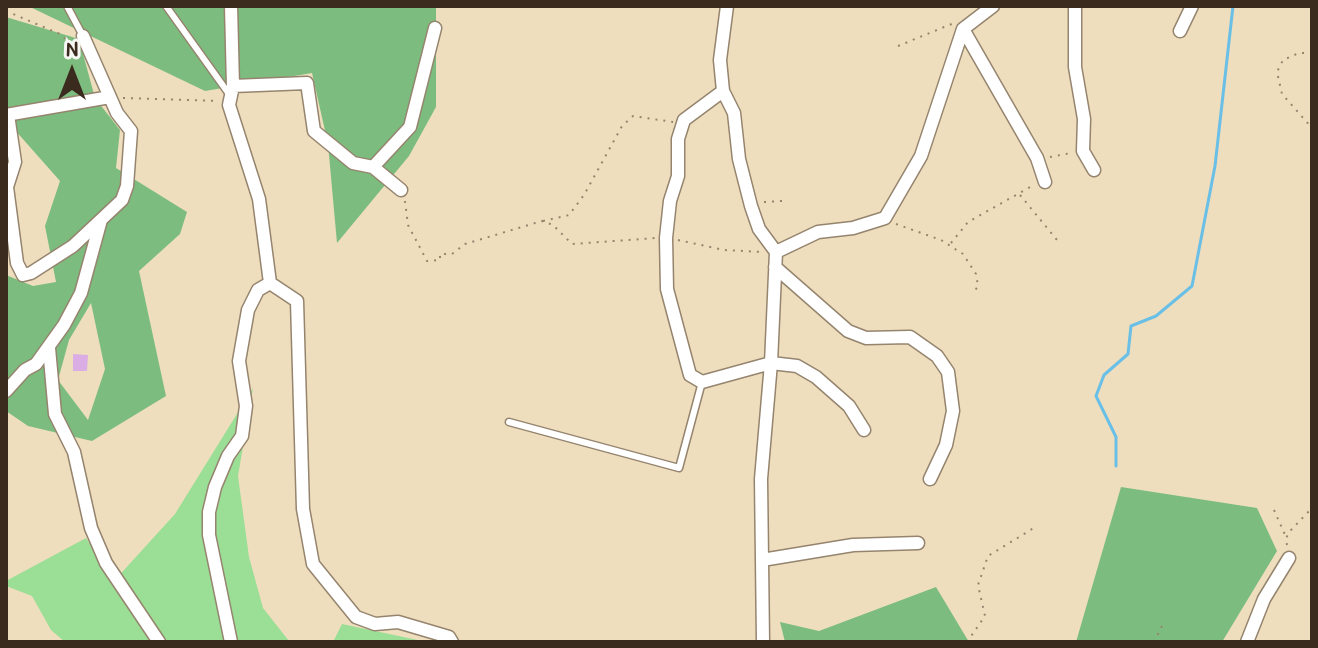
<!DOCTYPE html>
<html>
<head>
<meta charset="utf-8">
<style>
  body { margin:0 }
  #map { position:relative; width:1318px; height:648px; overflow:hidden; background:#efdebe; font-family:"Patrick Hand",sans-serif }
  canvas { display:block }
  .frame { position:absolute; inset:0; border:8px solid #3b2a1e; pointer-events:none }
  .north { position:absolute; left:32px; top:32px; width:80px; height:80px; -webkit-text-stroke:6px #f6f6f2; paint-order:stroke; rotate:0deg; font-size:22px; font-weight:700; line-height:32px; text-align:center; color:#3b2a1e }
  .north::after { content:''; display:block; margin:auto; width:28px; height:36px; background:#3b2a1e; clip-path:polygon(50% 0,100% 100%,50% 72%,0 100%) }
</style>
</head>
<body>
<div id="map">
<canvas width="1318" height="648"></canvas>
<div class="frame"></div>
<div class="north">N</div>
</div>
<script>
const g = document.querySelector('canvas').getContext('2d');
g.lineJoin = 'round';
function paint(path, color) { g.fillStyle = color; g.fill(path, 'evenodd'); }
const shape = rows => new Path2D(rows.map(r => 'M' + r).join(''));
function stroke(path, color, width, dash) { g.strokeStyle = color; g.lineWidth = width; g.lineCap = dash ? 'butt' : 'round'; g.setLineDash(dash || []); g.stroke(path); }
paint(shape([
  [253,388,238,476,249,557,263,608,289,641,313,642,65,642,51,630,32,596,6,586,6,581,86,538,114,581,175,514],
  [342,624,427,642,333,642]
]), '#9bde96');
paint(shape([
  [28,6,436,6,436,107,409,156,337,243,328,144,312,73,205,91],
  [6,17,79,39,95,98,120,130,116,168,187,212,180,234,139,271,166,396,92,441,28,426,6,411,6,275,33,286,56,282,45,226,60,181,6,120],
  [91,303,105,369,88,420,58,380,69,340],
  [1121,487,1257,508,1277,551,1222,642,1076,642],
  [936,587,969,642,785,642,780,622,819,631]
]), '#7cbd7f');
stroke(shape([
  [1116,466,1116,437,1096,396,1104,375,1128,354,1131,326,1156,316,1192,286,1215,166,1233,6]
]), '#6abfe6', 3);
paint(shape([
  [73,354,88,355,87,371,73,371]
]), '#daade5');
const lane = shape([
  [67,6,83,36],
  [166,6,229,94],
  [509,422,679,468,702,382]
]);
const street = shape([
  [231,6,233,86,229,105,259,199,270,283],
  [727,6,720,60,723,91,734,113,739,159,751,206,759,229,776,252,771,363,797,366,816,377,849,406,864,430],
  [1075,6,1075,67,1084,119,1083,151,1094,170],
  [963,29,1037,158,1045,182],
  [1180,31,1192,6],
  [233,86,307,83,314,131,353,163,373,167,401,190],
  [723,91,684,120,678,139,678,176,670,201,666,238,667,289,690,375,702,382,771,363,761,479,763,642],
  [6,115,110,97],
  [8,115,15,162,7,187,17,263,23,275,31,273,73,246,122,200,127,186,131,131,117,113,83,36],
  [373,167,410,127,435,28],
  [776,252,818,232,853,228,885,218,921,156,963,29,993,6],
  [775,267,848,331,866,338,910,337,937,356,948,372,953,411,946,445,930,479],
  [49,348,55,414,74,452,91,528,106,563,159,642],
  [6,391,25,370,36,364,64,325,81,293,101,220],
  [762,560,853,545,918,543],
  [231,642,209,535,209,512,215,487,228,456,242,436,246,406,239,361,248,310,258,290,270,283,297,301,303,509,313,564,356,617,375,624,398,622,449,637,452,642],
  [1247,642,1264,599,1289,558]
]);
stroke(lane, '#95846e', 9);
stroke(street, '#95846e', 15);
stroke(shape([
  [6,11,60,34,75,47],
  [898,46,954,23],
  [1312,53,1299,53,1283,60,1277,72,1282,94,1312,128],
  [123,98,217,101],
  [1050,157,1071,153],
  [1020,195,1057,240],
  [405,201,408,225,427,261,440,260,440,254,452,254,465,244,542,221,553,225,572,244,656,238],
  [764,202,782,201],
  [543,221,569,215,584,195,622,126,633,116,673,122],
  [896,224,941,240,963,254,976,274,978,286,974,292],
  [678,240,724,250,763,252],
  [951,243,968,222,1032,186],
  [1274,510,1286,537],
  [1287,545,1286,538,1291,530,1312,508],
  [967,642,985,616,978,585,988,556,1037,526],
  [1154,642,1162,626]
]), '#95846e', 2, [2, 6]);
stroke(lane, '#fff', 6);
stroke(street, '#fff', 12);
</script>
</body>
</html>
